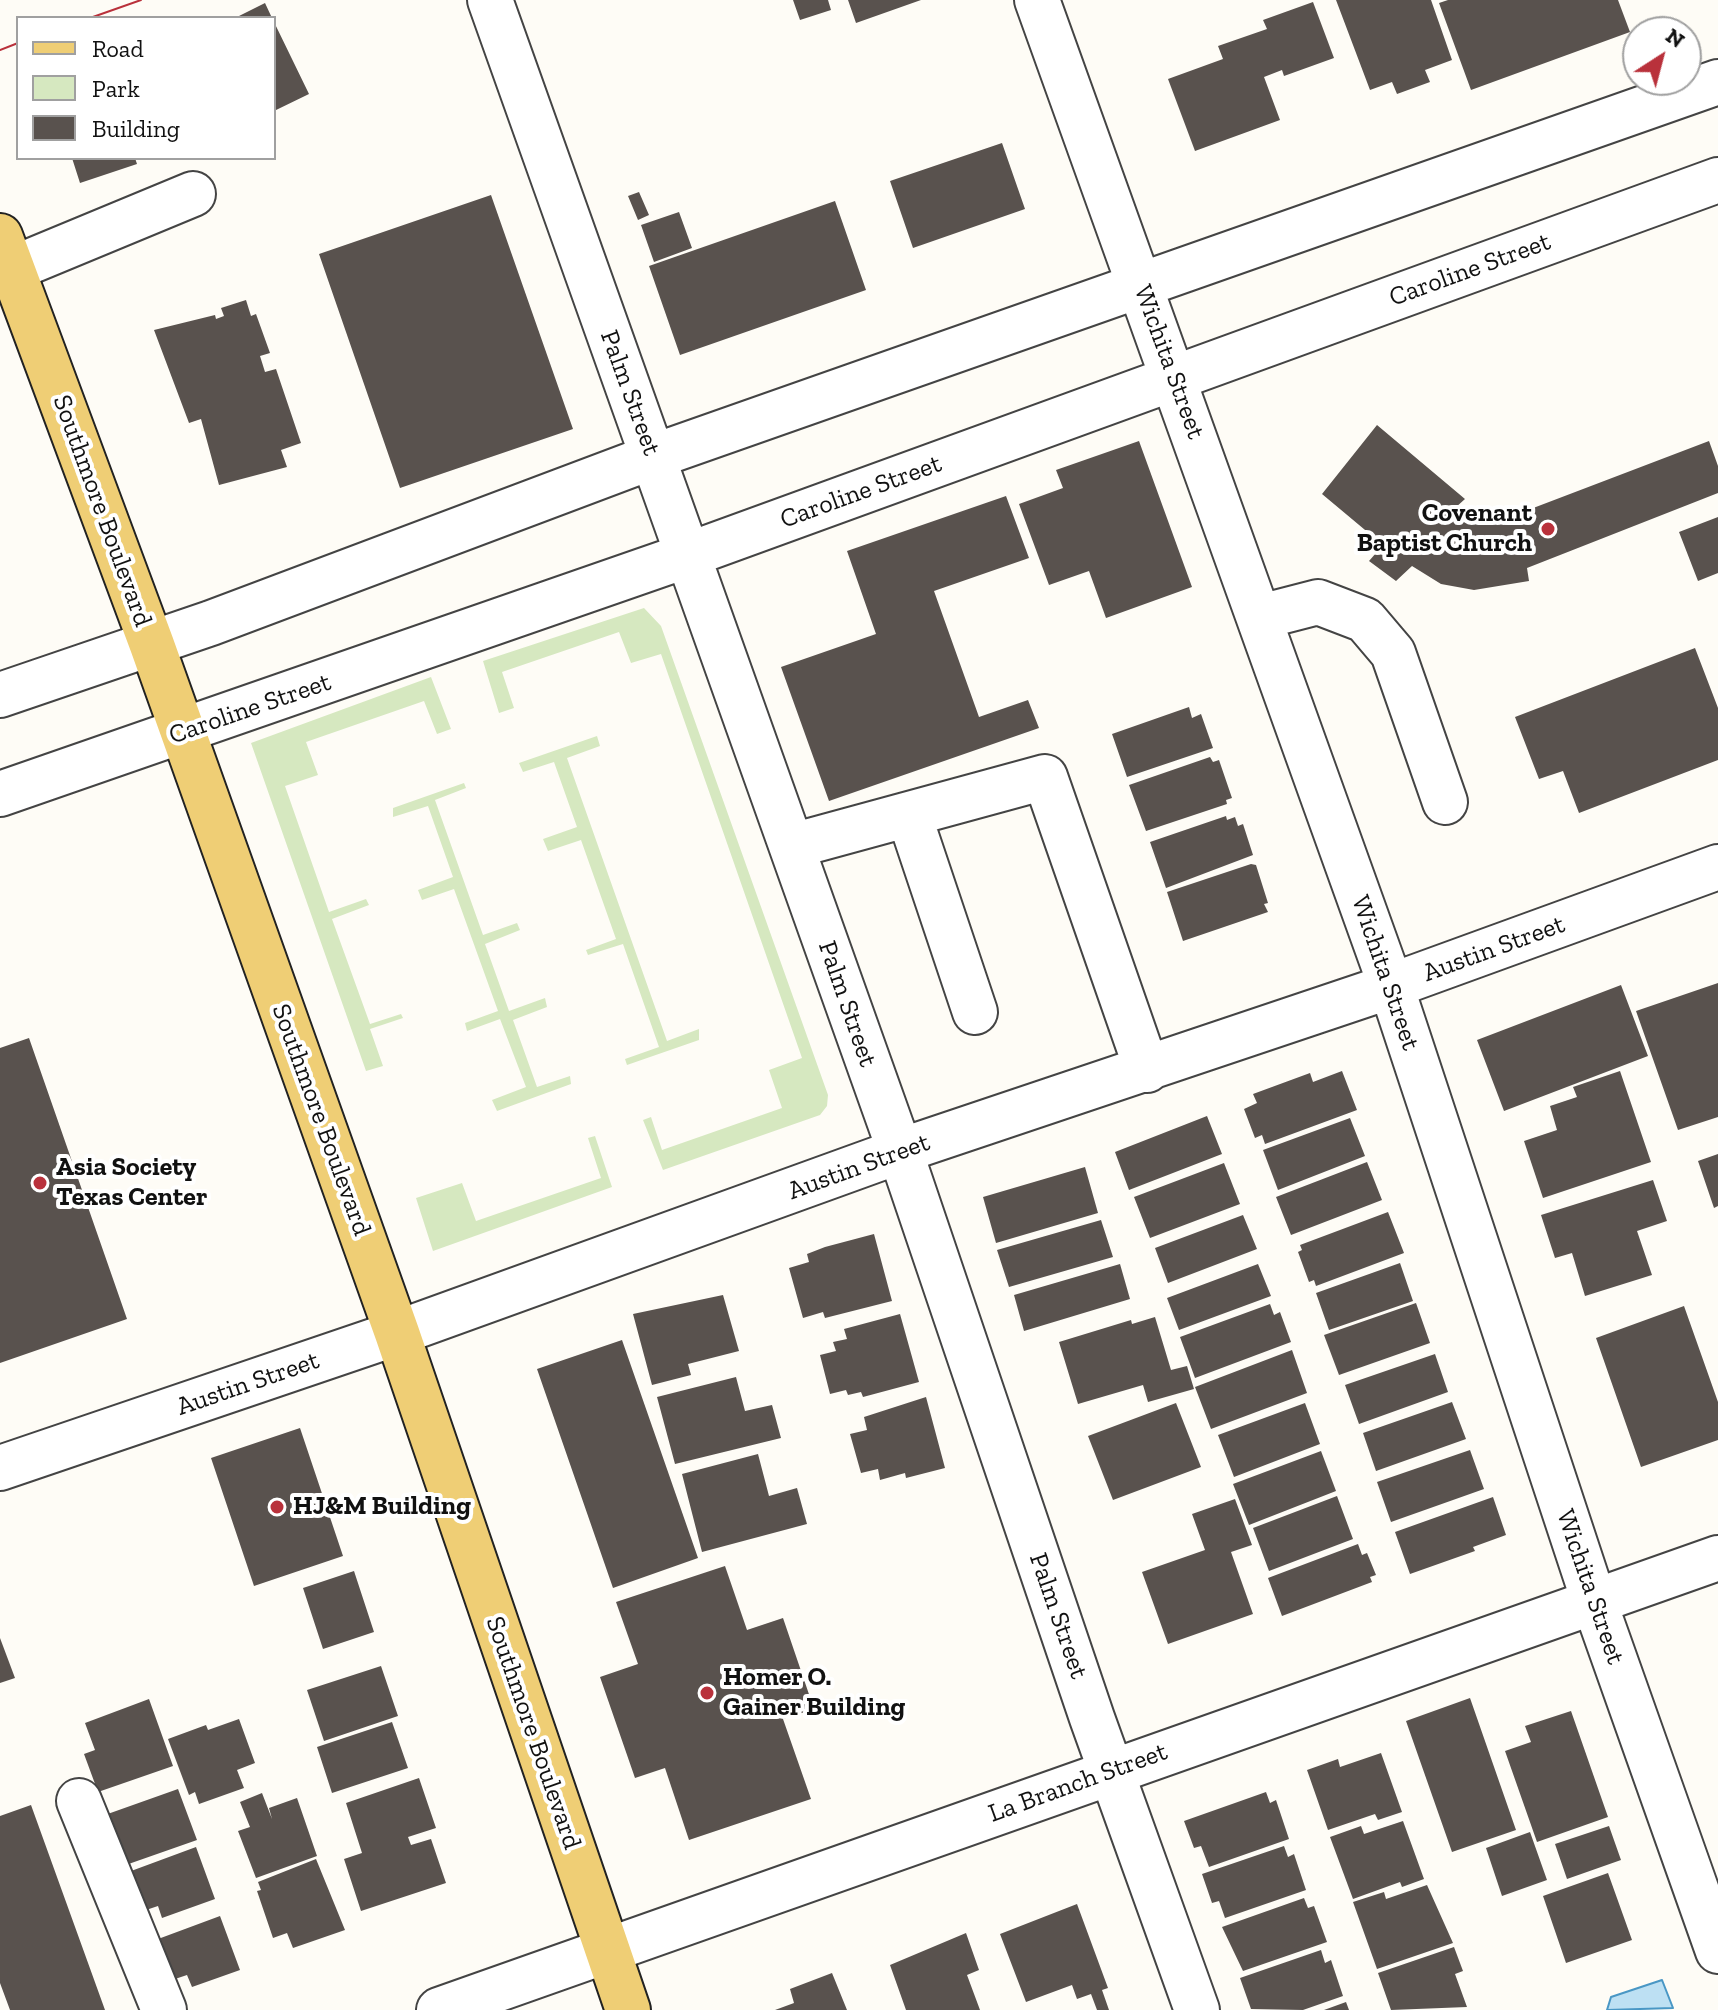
<!DOCTYPE html>
<html>
<head>
<meta charset="utf-8">
<style>
  body { margin:0 }
  #map { position:relative; width:1718px; height:2010px; overflow:hidden; background:#fefcf6; font-family:"Zilla Slab",serif }
  canvas { display:block }
  .legend { position:absolute; left:16px; top:16px; width:260px; height:144px; box-sizing:border-box; background:#fff; border:2px solid #a0a0a0; margin:0; padding:10px 14px; list-style:none; font-size:24px; color:#111 }
  .legend li { display:flex; align-items:center; gap:16px; height:40px }
  .legend b { width:40px; border:2px solid #a0a0a0 }
  .north { position:absolute; left:1622px; top:16px; width:80px; height:80px; box-sizing:border-box; background:#fff; border:2px solid #a0a0a0; border-radius:50%; rotate:36deg; font-size:22px; font-weight:700; line-height:32px; text-align:center; color:#111 }
  .north::after { content:''; display:block; margin:auto; width:28px; height:36px; background:#b9313b; clip-path:polygon(50% 0,100% 100%,50% 72%,0 100%) }
</style>
</head>
<body>
<div id="map">
<canvas width="1718" height="2010"></canvas>
<ul class="legend">
<li><b style="height:10px;background:#efce75"></b>Road</li>
<li><b style="height:22px;background:#d6e8c0"></b>Park</li>
<li><b style="height:22px;background:#59524e"></b>Building</li>
</ul>
<div class="north">N</div>
</div>
<script>
const g = document.querySelector('canvas').getContext('2d');
g.lineJoin = 'round';
function paint(path, color) { g.fillStyle = color; g.fill(path, 'evenodd'); }
const shape = rows => new Path2D(rows.map(r => 'M' + r).join(''));
function stroke(path, color, width, dash) { g.strokeStyle = color; g.lineWidth = width; g.lineCap = dash ? 'butt' : 'round'; g.setLineDash(dash || []); g.stroke(path); }
function write(font, color, halo, rows, align = 'center') {
  g.font = font + ' "Zilla Slab",serif'; g.lineWidth = 8; g.setLineDash([]); g.textBaseline = 'middle'; g.strokeStyle = halo; g.fillStyle = color; for (const [text, x, y, turn = 0] of rows) {
    g.save(); g.translate(x, y); g.rotate((+turn || 0) * Math.PI / 180); g.textAlign = isNaN(turn) ? turn : align; if (halo) g.strokeText(text, 0, 0); g.fillText(text, 0, 0); g.restore();
  }
}
paint(shape([
  [644,608,661,626,828,1095,827,1106,820,1115,663,1170,643,1120,651,1117,662,1150,782,1108,769,1070,802,1058,661,654,631,663,619,632,502,672,514,708,499,713,483,661],
  [431,677,451,729,437,734,424,701,306,742,318,775,285,786,329,912,366,899,369,905,332,919,370,1024,401,1014,403,1018,370,1029,383,1066,366,1071,251,743],
  [597,736,600,746,567,758,667,1041,699,1029,699,1040,627,1065,625,1059,659,1047,623,944,588,955,586,950,616,939,581,840,548,851,543,839,577,827,554,762,523,772,519,763],
  [464,783,466,788,435,800,483,935,517,923,520,930,485,944,509,1011,545,998,547,1007,513,1020,537,1087,570,1076,571,1084,497,1111,492,1100,526,1087,500,1019,467,1031,465,1023,498,1011,454,889,422,900,418,890,453,877,428,806,393,817,393,808],
  [595,1136,612,1187,433,1251,416,1198,462,1183,476,1221,601,1178,588,1138]
]), '#d6e8c0');
const water = shape([
  [1662,1980,1673,2008,1607,2010,1611,1997,1662,1980]
]);
paint(water, '#bde0f3');
stroke(water, '#4997c5', 2);
paint(shape([
  [793,0,828,0,831,10,800,20],
  [848,0,921,0,856,23],
  [1336,0,1431,0,1452,60,1425,70,1430,82,1397,94,1392,82,1370,90],
  [1448,0,1618,0,1630,32,1471,90,1439,3],
  [1313,2,1334,58,1284,76,1282,70,1264,77,1280,120,1195,151,1168,79,1223,59,1218,46,1267,29,1263,20],
  [265,3,272,18,235,18],
  [274,22,309,94,274,111],
  [1002,143,1025,209,913,248,890,181],
  [72,158,135,158,137,164,80,183],
  [639,192,649,215,638,220,628,196],
  [491,195,573,429,400,488,319,254],
  [835,201,866,290,680,355,649,266],
  [679,212,692,248,654,262,641,225],
  [246,300,251,316,256,314,270,353,260,356,265,372,276,369,301,443,281,450,287,467,219,485,201,419,189,423,154,330,215,315,216,319,224,316,221,308],
  [1377,425,1465,499,1455,508,1469,518,1484,521,1507,518,1709,441,1718,466,1718,493,1527,568,1529,581,1474,590,1441,584,1412,566,1396,581,1369,561,1383,545,1322,494],
  [1139,441,1192,587,1106,618,1089,571,1049,585,1019,504,1063,488,1056,470],
  [1006,496,1029,558,934,591,979,717,1028,700,1039,728,829,801,781,667,876,634,847,551],
  [1718,517,1718,573,1698,581,1679,532],
  [1695,648,1718,708,1718,760,1579,813,1563,771,1539,779,1515,717],
  [1189,707,1192,718,1201,714,1213,748,1127,777,1112,734],
  [1210,757,1213,762,1219,760,1232,798,1226,800,1227,804,1146,831,1129,785],
  [1226,816,1227,820,1235,817,1238,826,1243,824,1253,855,1166,888,1150,842],
  [1251,864,1256,865,1268,903,1264,904,1268,912,1183,941,1167,892],
  [1718,983,1718,1117,1678,1130,1636,1011],
  [1621,985,1648,1056,1504,1111,1477,1040],
  [29,1038,127,1319,0,1363,0,1048],
  [1342,1071,1357,1110,1265,1144,1262,1135,1255,1138,1244,1109,1257,1103,1253,1094,1310,1073,1313,1082],
  [1620,1071,1651,1162,1543,1198,1524,1141,1557,1130,1550,1106,1577,1097,1573,1087],
  [1207,1116,1222,1154,1129,1190,1115,1152],
  [1350,1118,1365,1156,1278,1190,1263,1150],
  [1718,1154,1718,1206,1714,1208,1698,1161],
  [1367,1162,1382,1200,1291,1235,1276,1197],
  [1224,1163,1240,1204,1150,1238,1134,1197],
  [1085,1167,1098,1213,996,1243,983,1197],
  [1653,1180,1667,1221,1637,1231,1652,1275,1585,1296,1572,1253,1555,1258,1541,1215],
  [1388,1212,1404,1253,1316,1286,1314,1280,1309,1282,1298,1252,1302,1250,1300,1245],
  [1243,1215,1257,1249,1168,1283,1155,1248],
  [1101,1220,1113,1257,1009,1287,997,1250],
  [874,1234,892,1301,825,1318,823,1312,803,1318,789,1268,809,1262,807,1254,825,1247],
  [1400,1263,1413,1301,1329,1330,1316,1293],
  [1120,1264,1130,1299,1024,1331,1014,1295],
  [1258,1264,1271,1296,1179,1330,1167,1298],
  [723,1295,739,1351,688,1364,691,1375,652,1385,633,1314],
  [1416,1303,1430,1343,1339,1375,1324,1335],
  [1270,1304,1274,1315,1280,1312,1291,1342,1195,1378,1180,1337],
  [1684,1306,1718,1402,1718,1440,1641,1467,1596,1338],
  [900,1314,919,1382,863,1397,861,1392,848,1395,846,1390,830,1394,820,1355,836,1351,833,1342,847,1339,844,1329],
  [1155,1317,1171,1370,1187,1366,1194,1389,1148,1402,1143,1385,1078,1404,1059,1342,1131,1320,1132,1324],
  [622,1340,698,1558,613,1588,537,1369],
  [1292,1350,1307,1393,1211,1429,1195,1387],
  [1435,1354,1448,1392,1359,1424,1345,1385],
  [736,1377,745,1411,772,1405,781,1438,675,1464,657,1397],
  [926,1397,945,1468,906,1478,905,1473,880,1480,878,1469,861,1473,850,1434,867,1430,864,1417],
  [1452,1402,1466,1439,1376,1471,1363,1433],
  [1176,1403,1201,1467,1113,1500,1088,1436],
  [1305,1403,1320,1444,1234,1477,1218,1435],
  [300,1428,343,1556,254,1586,211,1458],
  [1470,1450,1484,1489,1391,1522,1377,1482],
  [1321,1451,1336,1491,1249,1525,1233,1484],
  [758,1454,769,1496,797,1488,807,1524,702,1552,682,1474],
  [1337,1496,1353,1539,1269,1571,1253,1528],
  [1493,1497,1506,1535,1473,1547,1475,1551,1410,1574,1395,1532],
  [1235,1499,1252,1545,1231,1552,1253,1614,1168,1644,1142,1572,1205,1550,1192,1514],
  [1358,1544,1362,1555,1367,1553,1376,1575,1370,1577,1372,1582,1282,1616,1268,1578],
  [725,1566,747,1630,783,1618,814,1709,783,1719,811,1799,689,1840,665,1768,635,1778,600,1677,638,1664,616,1602],
  [354,1571,374,1632,323,1649,303,1588],
  [0,1638,15,1678,0,1683],
  [381,1666,398,1716,324,1741,307,1690],
  [1470,1698,1516,1830,1452,1852,1406,1721],
  [149,1699,173,1766,98,1792,84,1754,95,1750,85,1723],
  [1571,1711,1608,1817,1537,1842,1505,1751,1531,1742,1525,1726],
  [239,1719,255,1763,237,1770,244,1788,199,1804,195,1792,189,1795,168,1739,206,1725,208,1730],
  [392,1722,408,1768,332,1793,317,1747],
  [1381,1753,1402,1812,1378,1820,1375,1814,1328,1830,1307,1770,1338,1759,1340,1767],
  [419,1778,436,1828,408,1837,411,1845,431,1839,446,1883,361,1911,344,1859,362,1853,346,1803],
  [178,1789,197,1840,120,1867,102,1816],
  [1266,1792,1270,1803,1276,1800,1289,1839,1209,1867,1201,1846,1194,1848,1184,1821],
  [262,1793,272,1819,269,1808,297,1798,317,1856,256,1878,238,1831,250,1827,240,1802],
  [31,1805,105,2010,10,2010,0,1983,0,1816],
  [1403,1821,1424,1879,1402,1887,1400,1882,1353,1899,1330,1837,1361,1826,1364,1834],
  [1609,1826,1621,1860,1567,1879,1555,1844],
  [1530,1832,1547,1880,1502,1896,1486,1848],
  [1284,1846,1288,1857,1294,1854,1306,1890,1225,1918,1219,1901,1212,1903,1202,1874],
  [196,1847,215,1899,162,1918,158,1906,137,1913,123,1874],
  [316,1859,345,1930,293,1948,287,1933,273,1938,257,1891,261,1890,258,1882],
  [1608,1873,1632,1940,1566,1963,1543,1896],
  [1427,1885,1453,1943,1377,1969,1353,1902,1384,1892,1386,1899],
  [1304,1898,1308,1908,1314,1906,1327,1942,1243,1971,1222,1927],
  [1077,1904,1108,1988,1102,1990,1109,2010,1097,2010,1091,1994,1077,1999,1072,1985,1026,2002,1000,1934],
  [220,1916,240,1970,192,1987,187,1975,166,1982,150,1942],
  [966,1933,979,1970,967,1975,980,2010,906,2010,890,1965],
  [1454,1947,1463,1971,1455,1974,1467,2007,1391,2010,1378,1973],
  [1321,1950,1325,1963,1331,1960,1343,1996,1303,2010,1251,2009,1240,1978],
  [832,1973,847,2010,775,2010,794,2003,790,1989],
  [1346,2002,1349,2010,1324,2010]
]), '#59524e');
const minor = shape([
  [490,0,900,1151,1092,1718,1197,2010],
  [1037,0,1391,986,1594,1601,1718,1951],
  [12,269,193,194],
  [1260,617,1318,602,1365,620,1393,653,1445,802],
  [0,695,211,623,652,457,1718,82],
  [0,794,688,555,1718,180],
  [909,815,975,1012],
  [792,846,1045,777,1147,1070],
  [0,1468,397,1333,900,1151,1391,986,1718,867],
  [79,1801,164,2010],
  [439,2010,1718,1558]
]);
const major = shape([
  [0,236,152,645,397,1333,628,2010]
]);
stroke(minor, '#444', 48);
stroke(major, '#222', 48);
stroke(minor, '#fff', 44);
stroke(major, '#efce75', 44);
stroke(shape([
  [90,18,141,0],
  [0,50,18,43]
]), '#b9313b', 2);
for (const [x, y, r, color] of [
  [1548,529,8,"#b9313b"],
  [40,1183,8,"#b9313b"],
  [277,1507,8,"#b9313b"],
  [707,1693,8,"#b9313b"]
]) { const dot = new Path2D(); dot.arc(x, y, r, 0, 2 * Math.PI); g.fillStyle = color; g.fill(dot); stroke(dot, '#fff', 3); }
write('26px', '#111', '#fff', [
  ["Caroline Street",1470,270,-20],
  ["Wichita Street",1169,362,70],
  ["Palm Street",630,393,70],
  ["Caroline Street",861,492,-20],
  ["Southmore Boulevard",102,511,70],
  ["Caroline Street",250,709,-19],
  ["Austin Street",1494,949,-20],
  ["Wichita Street",1385,973,71],
  ["Palm Street",847,1004,71],
  ["Southmore Boulevard",321,1120,70],
  ["Austin Street",859,1167,-20],
  ["Austin Street",248,1384,-19],
  ["Wichita Street",1590,1587,71],
  ["Palm Street",1058,1616,71],
  ["Southmore Boulevard",533,1733,71],
  ["La Branch Street",1078,1783,-20]
]);
write('bold 26px', '#111', '#fff', [
  ["Covenant",1532,514,"right"],
  ["Baptist Church",1532,544,"right"],
  ["Asia Society",56,1168],
  ["Texas Center",56,1198],
  ["HJ&M Building",293,1507],
  ["Homer O.",723,1678],
  ["Gainer Building",723,1708]
], 'left');
</script>
</body>
</html>
